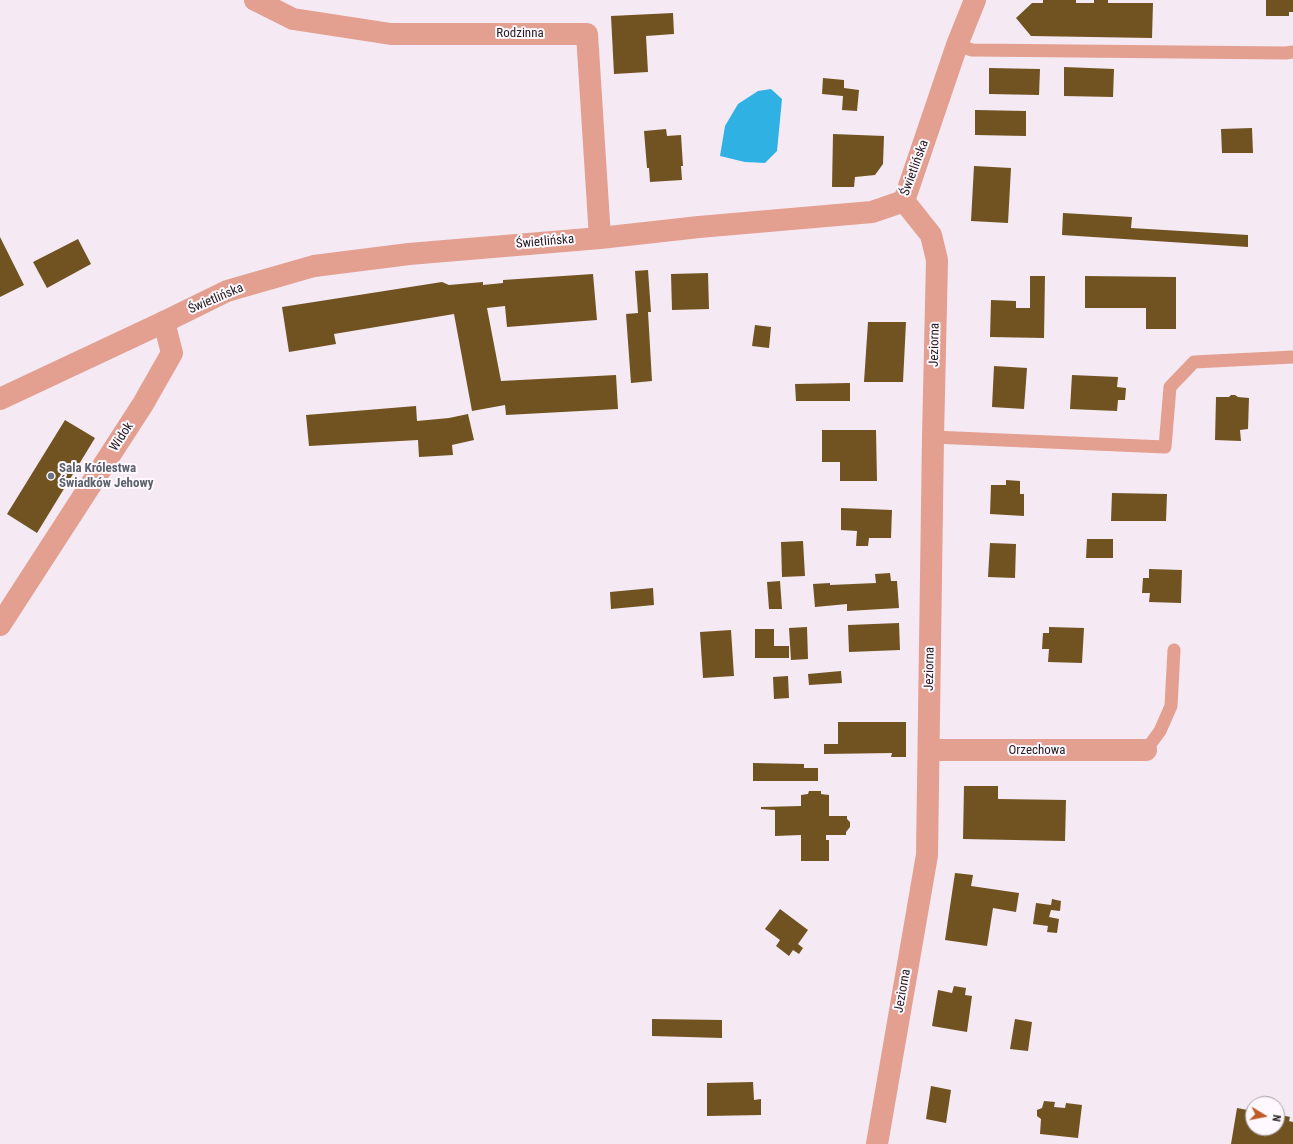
<!DOCTYPE html>
<html>
<head>
<meta charset="utf-8">
<style>
  body { margin:0 }
  #map { position:relative; width:1293px; height:1144px; overflow:hidden; background:#f5e9f3; font-family:"Roboto Condensed",sans-serif }
  canvas { display:block }
  .north { position:absolute; left:1245px; top:1096px; width:40px; height:40px; box-sizing:border-box; background:#fff8fe; border:1px solid #a7a1a6; border-radius:50%; rotate:100deg; font-size:11px; font-weight:700; line-height:16px; text-align:center; color:#231f22 }
  .north::after { content:''; display:block; margin:auto; width:14px; height:18px; background:#c05b28; clip-path:polygon(50% 0,100% 100%,50% 72%,0 100%) }
</style>
</head>
<body>
<div id="map">
<canvas width="1293" height="1144"></canvas>
<div class="north">N</div>
</div>
<script>
const g = document.querySelector('canvas').getContext('2d');
g.lineJoin = 'round';
function paint(path, color) { g.fillStyle = color; g.fill(path, 'evenodd'); }
const shape = rows => new Path2D(rows.map(r => 'M' + r).join(''));
function stroke(path, color, width, dash) { g.strokeStyle = color; g.lineWidth = width; g.lineCap = dash ? 'butt' : 'round'; g.setLineDash(dash || []); g.stroke(path); }
function write(font, color, halo, rows, align = 'center') {
  g.font = font + ' "Roboto Condensed",sans-serif'; g.lineWidth = 4; g.setLineDash([]); g.textBaseline = 'middle'; g.strokeStyle = halo; g.fillStyle = color; for (const [text, x, y, turn = 0] of rows) {
    g.save(); g.translate(x, y); g.rotate((+turn || 0) * Math.PI / 180); g.textAlign = isNaN(turn) ? turn : align; if (halo) g.strokeText(text, 0, 0); g.fillText(text, 0, 0); g.restore();
  }
}
paint(shape([
  [771,89,782,99,777,151,765,163,745,162,720,156,725,126,738,104,758,91]
]), '#30b1e3');
paint(shape([
  [1043,0,1076,0,1076,3,1094,3,1094,0,1108,0,1108,3,1153,3,1152,38,1031,36,1016,18,1032,3,1043,3],
  [1266,0,1293,0,1293,12,1289,12,1289,16,1266,16],
  [673,13,674,34,646,36,648,72,614,74,611,16],
  [1064,67,1114,69,1113,97,1064,96],
  [989,68,1040,69,1039,95,989,94],
  [823,78,844,80,844,88,859,90,857,111,842,110,843,96,822,94],
  [975,110,1026,111,1026,136,975,135],
  [1252,128,1253,153,1222,153,1221,129],
  [666,129,667,136,681,135,683,166,681,166,682,180,650,182,649,168,647,168,644,131],
  [833,134,884,136,883,164,875,175,855,177,854,187,832,187],
  [974,166,1011,168,1008,223,971,221],
  [1063,213,1132,217,1131,228,1248,235,1248,247,1062,235],
  [0,237,24,285,0,297],
  [78,239,91,264,47,288,33,262],
  [648,270,651,312,648,312,652,381,631,383,626,314,638,313,635,271],
  [708,273,709,309,672,310,671,274],
  [593,274,597,320,507,327,505,306,487,308,501,381,616,375,618,409,506,415,505,405,472,411,454,314,334,334,336,344,289,352,282,307,442,282,449,285,483,282,483,285,503,283,503,280],
  [1030,276,1045,276,1044,338,990,337,991,300,1016,301,1016,308,1030,308],
  [1085,276,1176,277,1176,329,1146,329,1146,308,1085,308],
  [868,322,906,322,903,382,864,382],
  [755,325,771,327,769,348,752,346],
  [994,366,1027,368,1024,409,992,407],
  [1072,375,1118,377,1117,387,1126,388,1125,400,1118,400,1117,411,1070,409],
  [850,383,850,401,796,401,795,384],
  [1231,395,1235,395,1238,397,1249,398,1248,429,1240,430,1241,441,1215,440,1216,397,1229,397],
  [416,406,417,421,449,418,468,414,474,440,452,445,453,455,419,457,418,440,309,446,306,415],
  [65,420,95,438,37,533,7,514],
  [822,430,876,430,877,481,840,481,840,462,822,462],
  [1006,480,1020,481,1020,494,1024,494,1024,516,990,514,991,485,1006,485],
  [1112,493,1167,494,1166,521,1111,521],
  [841,508,892,510,891,538,869,538,868,546,856,546,857,531,841,530],
  [1087,539,1113,539,1113,558,1086,558],
  [803,541,805,576,782,577,781,542],
  [990,543,1016,544,1015,578,988,577],
  [1149,569,1182,570,1181,603,1149,602,1150,593,1142,593,1143,578,1149,578],
  [890,573,891,581,897,581,899,608,847,611,847,604,815,607,813,584,830,583,830,585,876,583,875,574],
  [780,581,782,609,769,609,767,582],
  [653,588,654,605,611,609,610,592],
  [899,623,900,650,849,652,848,625],
  [807,627,808,659,791,660,789,628],
  [1049,627,1084,628,1082,663,1048,662,1049,649,1042,649,1043,633,1049,633],
  [755,629,774,629,774,646,789,646,789,658,755,658],
  [731,630,734,676,703,678,700,632],
  [841,671,842,683,809,685,808,674],
  [788,676,789,698,774,699,773,677],
  [838,722,906,722,906,757,891,757,892,753,824,754,824,744,838,744],
  [753,763,804,764,804,768,818,768,818,781,753,781],
  [964,786,998,786,998,799,1066,800,1065,841,963,839],
  [809,791,821,791,821,794,829,795,829,816,847,816,847,819,850,822,850,827,846,832,846,835,826,835,826,840,829,840,829,861,801,861,801,835,775,836,775,810,761,809,761,807,801,806,801,795,808,794],
  [955,873,973,875,971,886,1019,893,1016,912,993,908,987,946,945,940],
  [1052,899,1061,901,1060,911,1051,910,1049,917,1059,919,1057,933,1047,932,1048,926,1033,924,1036,903,1051,905],
  [780,909,808,930,798,944,803,948,799,954,793,950,789,956,776,946,780,940,765,929],
  [954,986,966,988,965,995,972,996,967,1032,932,1026,938,990,952,993],
  [652,1019,722,1020,722,1038,652,1036],
  [1015,1019,1032,1022,1028,1051,1010,1049],
  [753,1082,754,1100,761,1099,761,1115,707,1116,707,1083],
  [931,1086,951,1090,946,1123,926,1119],
  [1044,1101,1055,1102,1054,1107,1065,1108,1066,1103,1082,1105,1078,1138,1040,1134,1041,1119,1037,1116,1037,1110,1042,1108],
  [1237,1108,1253,1111,1253,1128,1277,1128,1277,1114,1290,1117,1289,1121,1293,1122,1293,1144,1231,1144]
]), '#705320');
stroke(shape([
  [957,45,972,50,1286,53,1293,52],
  [933,437,1165,447,1170,387,1194,362,1293,357],
  [1146,750,1160,731,1171,706,1174,650]
]), '#e39f8f', 13);
stroke(shape([
  [255,0,293,19,391,34,587,34,600,238],
  [0,625,143,404,172,353,164,322],
  [929,750,1146,750],
  [877,1144,927,855,933,437,937,260,931,235,904,201]
]), '#e39f8f', 22);
stroke(shape([
  [0,399,164,322,227,291,314,266,409,254,600,238,699,227,872,212,904,201,957,45,975,0]
]), '#e39f8f', 22);
for (const [x, y, r, color] of [
  [51,476,4,"#6b7280"]
]) { const dot = new Path2D(); dot.arc(x, y, r, 0, 2 * Math.PI); g.fillStyle = color; g.fill(dot); stroke(dot, '#fff8fe', 1.5); }
write('13px', '#231f22', '#fff8fe', [
  ["Rodzinna",520,34],
  ["Świetlińska",915,168,-70],
  ["Świetlińska",545,242,-5],
  ["Świetlińska",216,299,-23],
  ["Jeziorna",935,345,-89],
  ["Widok",122,437,-57],
  ["Jeziorna",930,669,-89],
  ["Orzechowa",1037,751],
  ["Jeziorna",903,991,-80]
]);
write('bold 13px', '#5b616d', '#fff8fe', [
  ["Sala Królestwa",59,469],
  ["Świadków Jehowy",59,484]
], 'left');
</script>
</body>
</html>
